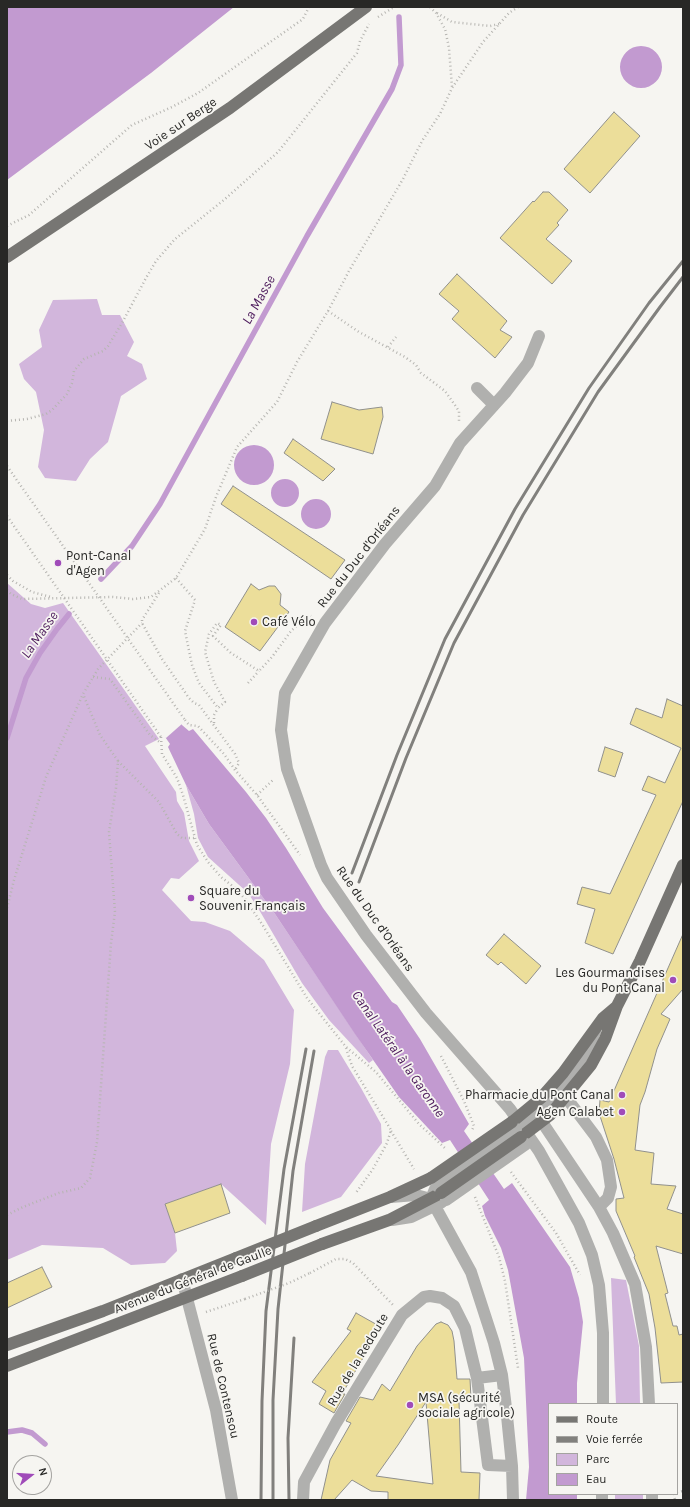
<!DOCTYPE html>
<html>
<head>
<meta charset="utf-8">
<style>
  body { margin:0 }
  #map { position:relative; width:690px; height:1507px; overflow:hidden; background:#f6f5f1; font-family:Karla,sans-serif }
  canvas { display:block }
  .frame { position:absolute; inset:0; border:8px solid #282826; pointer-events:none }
  .legend { position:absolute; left:548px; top:1403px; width:130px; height:92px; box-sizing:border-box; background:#f6f5f1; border:1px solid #a4a3a0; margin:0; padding:5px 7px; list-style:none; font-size:12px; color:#282826 }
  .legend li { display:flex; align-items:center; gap:8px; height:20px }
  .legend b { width:20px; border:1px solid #a4a3a0 }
  .north { position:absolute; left:12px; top:1455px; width:40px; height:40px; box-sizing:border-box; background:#f6f5f1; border:1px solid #a4a3a0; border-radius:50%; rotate:73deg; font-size:11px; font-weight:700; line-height:16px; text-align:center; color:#282826 }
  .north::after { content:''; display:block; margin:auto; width:14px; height:18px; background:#a04bb9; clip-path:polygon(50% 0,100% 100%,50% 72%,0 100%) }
</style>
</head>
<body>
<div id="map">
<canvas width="690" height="1507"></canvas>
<div class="frame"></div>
<ul class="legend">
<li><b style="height:5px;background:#777673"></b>Route</li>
<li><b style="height:5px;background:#81807d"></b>Voie ferrée</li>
<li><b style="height:11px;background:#d2b6dc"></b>Parc</li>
<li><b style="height:11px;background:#c29ad0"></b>Eau</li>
</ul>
<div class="north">N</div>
</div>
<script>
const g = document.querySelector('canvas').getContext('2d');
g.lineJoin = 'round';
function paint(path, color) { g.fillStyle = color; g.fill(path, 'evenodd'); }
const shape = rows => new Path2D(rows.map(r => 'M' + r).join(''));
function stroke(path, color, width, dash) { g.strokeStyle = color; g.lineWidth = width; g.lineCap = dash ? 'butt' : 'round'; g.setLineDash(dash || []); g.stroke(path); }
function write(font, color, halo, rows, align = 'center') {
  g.font = font + ' Karla,sans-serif'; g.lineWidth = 3.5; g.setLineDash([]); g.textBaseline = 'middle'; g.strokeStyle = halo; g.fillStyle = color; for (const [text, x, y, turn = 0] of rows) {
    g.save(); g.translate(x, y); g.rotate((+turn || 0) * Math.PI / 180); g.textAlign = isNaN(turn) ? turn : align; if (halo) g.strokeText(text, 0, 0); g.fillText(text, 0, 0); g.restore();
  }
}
paint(shape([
  [97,299,102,315,120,315,134,342,127,356,142,364,147,379,121,396,108,442,90,459,76,481,45,478,38,467,44,430,36,392,24,379,19,364,42,347,39,330,53,300],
  [7,583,31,604,45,608,63,603,159,739,145,746,176,792,177,801,184,813,189,841,199,861,179,879,171,878,162,890,191,921,205,922,230,931,264,960,294,1010,290,1064,271,1144,266,1225,221,1184,165,1204,175,1233,177,1251,165,1263,131,1265,103,1248,42,1245,7,1260],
  [186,785,209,824,275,914,373,1060,369,1063,329,1020,302,983,258,908,248,893,208,857,198,838,194,814],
  [328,1050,338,1050,361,1088,381,1124,382,1143,341,1197,302,1212,305,1164,325,1057],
  [611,1278,626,1280,639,1346,640,1404,616,1404],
  [615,1494,643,1494,643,1500,615,1500]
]), '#d2b6dc');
paint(shape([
  [7,7,234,7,151,73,7,180],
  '620 67a21 21 0 1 1 42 0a21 21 0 1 1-42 0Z',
  '234 465a20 20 0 1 1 40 0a20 20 0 1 1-40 0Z',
  [7,473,182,725,189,731,193,729,246,792,266,818,286,848,323,908,392,1002,397,1005,420,1039,469,1124,464,1131,504,1189,512,1183,570,1267,579,1298,583,1322,577,1383,577,1404,549,1404,549,1494,577,1494,577,1500,526,1500,529,1467,524,1358,508,1270,501,1248,485,1216,482,1206,489,1200,450,1140,442,1143,399,1097,355,1034,275,914,209,824,186,785,168,747,170,744,7,510],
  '271 493a14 14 0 1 1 28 0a14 14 0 1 1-28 0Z',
  '301 514a15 15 0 1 1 30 0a15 15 0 1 1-30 0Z'
]), '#c29ad0');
paint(shape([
  [7,471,183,723,166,738,163,737,7,513]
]), '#f6f5f1');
stroke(shape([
  [101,579,132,546,160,504,307,236,392,89,401,65,399,17],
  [7,738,26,678,40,653,57,629,69,614],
  [7,1432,22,1430,32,1433,45,1444]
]), '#c29ad0', 5.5);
const building = shape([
  [614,112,640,136,590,193,564,169,614,112],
  [543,192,549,192,568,210,557,223,559,225,546,239,572,261,552,284,500,238,533,201,534,202,543,192],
  [457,274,507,321,500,330,512,337,495,358,452,319,459,311,439,294,457,274],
  [332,402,359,410,382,407,383,417,373,454,321,439,332,402],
  [293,439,324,461,335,469,323,481,284,453,293,439],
  [233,486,345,560,331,579,221,504,233,486],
  [251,584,259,590,269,586,275,586,281,594,280,605,289,612,260,651,225,627,251,584],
  [667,699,683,706,683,801,613,954,585,943,595,909,577,904,582,887,610,894,656,795,642,790,648,776,665,783,681,748,630,724,636,708,662,718,667,699],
  [605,747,623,753,615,777,598,771,605,747],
  [504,934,541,966,526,984,501,962,498,965,486,955,504,934],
  [683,934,683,989,661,1014,670,1019,657,1049,645,1092,640,1105,635,1150,654,1153,651,1184,676,1186,667,1209,683,1214,683,1254,656,1246,668,1293,665,1294,673,1326,677,1326,679,1335,683,1334,683,1382,661,1383,655,1328,649,1294,634,1257,635,1256,616,1211,616,1199,624,1198,614,1159,599,1113,600,1100,609,1102,683,934],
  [221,1184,230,1213,175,1233,165,1204,221,1184],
  [42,1267,52,1287,7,1308,7,1283,42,1267],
  [356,1313,381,1327,342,1394,345,1394,334,1413,319,1404,326,1391,312,1382,351,1331,347,1329,356,1313],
  [441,1322,448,1325,452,1331,454,1341,457,1379,470,1379,471,1399,459,1401,461,1472,480,1473,479,1500,388,1500,388,1492,371,1491,352,1480,334,1500,321,1500,330,1460,351,1423,346,1421,360,1397,373,1400,382,1384,390,1391,417,1346,436,1324,441,1322],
  [426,1402,433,1484,376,1476,398,1445,426,1402]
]);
paint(building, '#ecde9a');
stroke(building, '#90908c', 1);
stroke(shape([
  [430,7,436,13,445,29,449,48,452,87],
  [437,13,452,22,490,26,499,24],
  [378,17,394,7],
  [7,226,29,215,132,125,172,107,198,93,303,19,309,7],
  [328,311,349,271,403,179,422,141,440,114,452,88,483,42,509,13,518,7],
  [388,347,396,337],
  [7,421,27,419,46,414,52,410,67,394,72,383,74,371,84,359,103,351,108,346,122,323,146,278,156,261,175,239,225,199,278,152,357,53,360,41,369,24],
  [7,575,13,581,32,592,51,597],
  [176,578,195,600,185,631,192,665,199,683,218,708,225,702,214,682,205,652,209,634,217,623,221,625,213,636,231,653,259,671,272,657,291,631,309,615,311,616],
  [7,590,11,594,22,599,113,597,133,599,151,597,176,578,205,529,216,497,237,447,277,402,297,362,328,311,359,332,405,357,416,365,421,373,445,391,459,411,459,421],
  [159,593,142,620,142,623,162,659,189,698,194,703,199,705,235,754,239,763,235,770],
  [93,677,110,679,150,735,161,743],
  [248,683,259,671],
  [185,720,189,725,198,726,224,754,235,770,257,795,300,855],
  [214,723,214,715,218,708],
  [161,737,162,754,177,778,183,795,197,845,208,862,221,877,235,888,245,899,262,924,307,998,346,1047,376,1072,419,1124,446,1149],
  [118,761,159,802,177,834,182,838,195,838],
  [257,795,274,779],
  [7,908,14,880,46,777,83,694,98,669,142,623],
  [346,1048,352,1066,391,1130,387,1143,373,1169,355,1194],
  [441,1056,464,1101,474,1126,472,1130],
  [391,1131,414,1169],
  [511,1172,556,1233,580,1275],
  [475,1197,499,1257,505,1281,518,1368],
  [7,1215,23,1207,59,1193,81,1188,90,1178,97,1142,111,943,115,912,109,832,116,788,118,761,100,735,83,694],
  [310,1273,336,1259,345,1259,353,1263,393,1305],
  [206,1312,245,1299],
  [677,1492,683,1491],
  [674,1494,675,1500]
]), '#b6b5b1', 2.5, [1, 3]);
stroke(shape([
  [539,336,528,363,505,393,460,443,435,486,385,544,325,623,285,693,281,730,287,769,321,865,327,878,366,935,426,1013,510,1109,539,1151,579,1223,592,1255,599,1285,603,1333,603,1404],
  [477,388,494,405],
  [559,1088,596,1137,607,1160,611,1187,608,1198,599,1207],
  [536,1113,599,1207,613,1233,635,1284,646,1347,649,1404],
  [516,1129,536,1113,569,1076,589,1048,595,1032],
  [435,1189,431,1199,471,1272,494,1343,502,1375,507,1416,512,1466,513,1500],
  [391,1197,416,1195,431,1199],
  [392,1220,411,1217,442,1202],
  [182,1279,216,1410,232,1500],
  [477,1378,488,1465,512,1466],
  [652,1494,652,1500],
  [303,1500,304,1482,336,1423,402,1315,424,1297,430,1296,442,1298,454,1306,465,1328,477,1378,502,1375],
  [602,1500,602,1494]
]), '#b0b0ae', 12);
stroke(shape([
  [7,257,230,108,366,7],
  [512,1122,541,1098,563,1073,603,1018,616,1007],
  [521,1137,550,1115,591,1065,605,1039,617,1006,640,961,683,865],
  [316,1226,390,1197,431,1178],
  [322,1244,389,1220,441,1193],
  [7,1345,103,1311,236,1258],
  [7,1366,242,1276]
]), '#777673', 12);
stroke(shape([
  [352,873,397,755,445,639,515,509,589,388,649,303,683,261],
  [359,882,406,758,454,643,523,515,598,392,660,307,683,277],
  [261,1500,262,1401,266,1311,284,1169,306,1049],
  [273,1500,273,1400,278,1309,293,1171,314,1051],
  [289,1500,288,1438,294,1338]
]), '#81807d', 3);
stroke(shape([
  [7,466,185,720],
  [7,516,161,737],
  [245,1299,289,1283,310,1273]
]), '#b6b5b1', 2.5, [1, 3]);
stroke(shape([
  [437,1186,516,1129],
  [446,1200,526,1144]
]), '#b0b0ae', 12);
stroke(shape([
  [431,1178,512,1122],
  [441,1193,521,1137],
  [236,1258,316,1226],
  [242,1276,322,1244]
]), '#777673', 12);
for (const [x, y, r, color] of [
  [58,563,4,"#a04bb9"],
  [254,622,4,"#a04bb9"],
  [191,898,4,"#a04bb9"],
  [673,980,4,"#a04bb9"],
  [622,1095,4,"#a04bb9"],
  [622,1112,4,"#a04bb9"],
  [410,1405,4,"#a04bb9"]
]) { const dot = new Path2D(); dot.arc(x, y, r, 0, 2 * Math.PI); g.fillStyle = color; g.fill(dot); stroke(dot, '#f6f5f1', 1.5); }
write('13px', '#282826', '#f6f5f1', [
  ["Voie sur Berge",181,124,-34],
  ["Rue du Duc d'Orléans",359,557,-52],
  ["Rue du Duc d'Orléans",375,919,55],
  ["Avenue du Général de Gaulle",193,1280,-21],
  ["Rue de la Redoute",358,1360,-59],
  ["Rue de Contensou",223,1386,77]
]);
write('13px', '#282826', '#f6f5f1', [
  ["Pont-Canal",66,556],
  ["d'Agen",66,571],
  ["Café Vélo",262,622],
  ["Square du",199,891],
  ["Souvenir Français",199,906],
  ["Les Gourmandises",665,973,"right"],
  ["du Pont Canal",665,988,"right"],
  ["Pharmacie du Pont Canal",614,1095,"right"],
  ["Agen Calabet",614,1112,"right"],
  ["MSA (sécurité",418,1398],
  ["sociale agricole)",418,1413]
], 'left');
write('italic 14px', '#4d1b5c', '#f6f5f1', [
  ["La Masse",259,300,-61],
  ["La Masse",40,635,-55],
  ["Canal Latéral à la Garonne",398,1054,55]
]);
</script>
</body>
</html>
